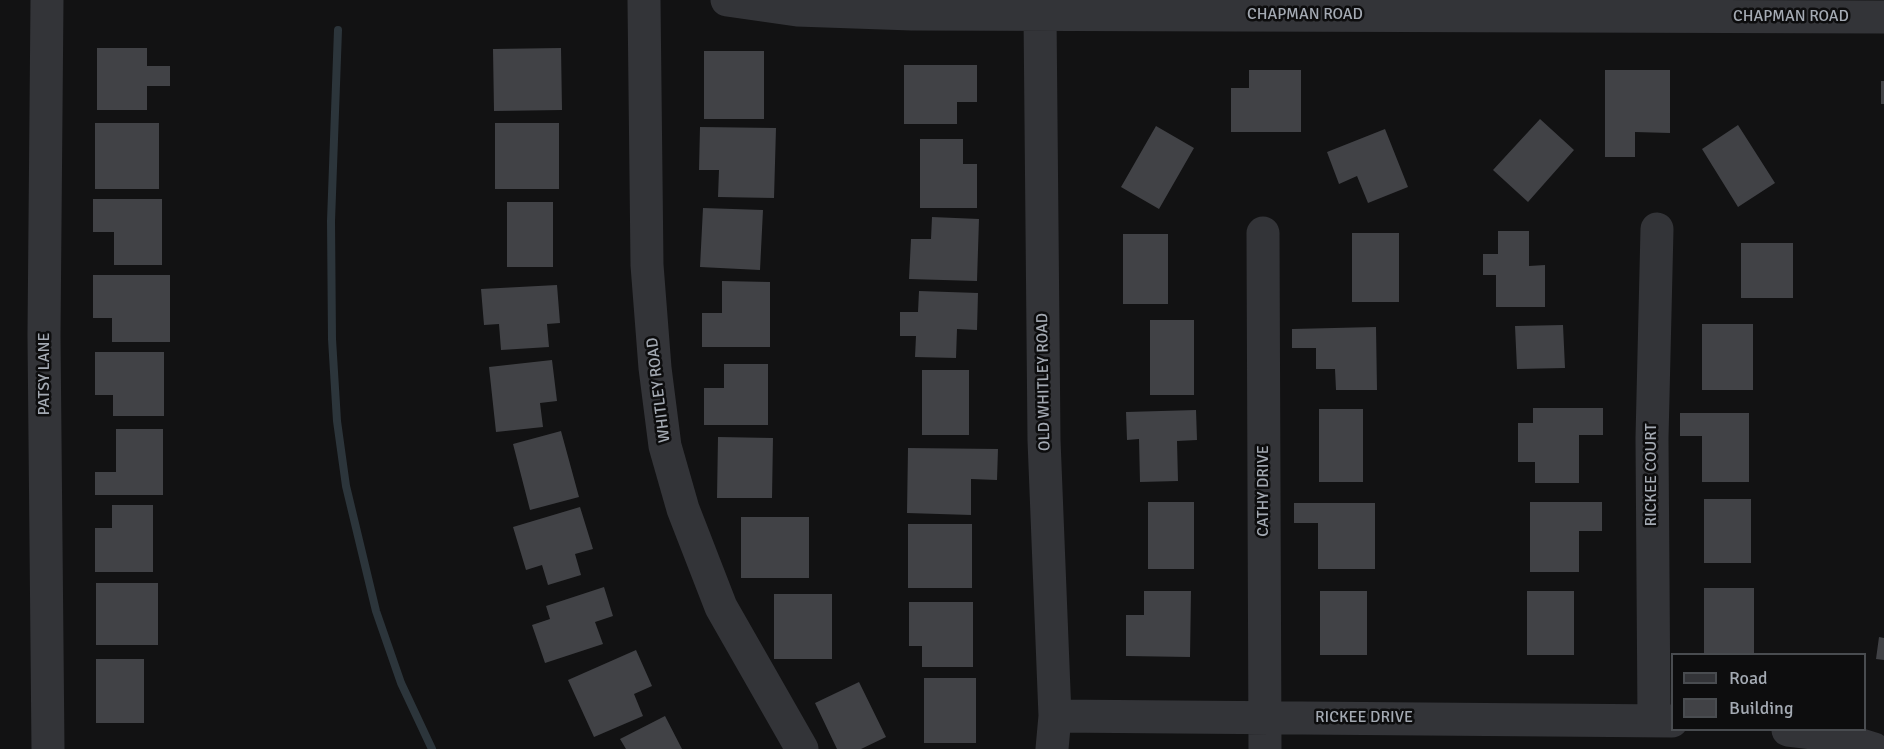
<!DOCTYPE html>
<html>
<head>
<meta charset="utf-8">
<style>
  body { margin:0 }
  #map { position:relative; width:1884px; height:749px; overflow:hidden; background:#121213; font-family:Signika,sans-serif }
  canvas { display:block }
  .legend { position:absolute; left:1671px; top:653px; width:195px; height:78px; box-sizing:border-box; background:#0d0d0e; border:2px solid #494c50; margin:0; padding:8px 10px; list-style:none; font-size:18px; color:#a4aab3 }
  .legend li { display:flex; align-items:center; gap:12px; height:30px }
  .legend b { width:30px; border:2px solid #494c50 }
</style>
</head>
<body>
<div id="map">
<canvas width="1884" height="749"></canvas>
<ul class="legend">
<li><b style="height:8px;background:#333438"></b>Road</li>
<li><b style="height:16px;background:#414246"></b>Building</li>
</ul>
</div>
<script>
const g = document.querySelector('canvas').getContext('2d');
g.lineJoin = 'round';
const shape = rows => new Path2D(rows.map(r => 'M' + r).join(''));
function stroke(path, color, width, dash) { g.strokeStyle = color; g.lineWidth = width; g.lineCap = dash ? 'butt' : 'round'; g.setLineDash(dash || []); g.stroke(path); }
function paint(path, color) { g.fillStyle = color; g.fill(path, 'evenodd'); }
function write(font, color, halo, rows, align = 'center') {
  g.font = font + ' Signika,sans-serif'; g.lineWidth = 5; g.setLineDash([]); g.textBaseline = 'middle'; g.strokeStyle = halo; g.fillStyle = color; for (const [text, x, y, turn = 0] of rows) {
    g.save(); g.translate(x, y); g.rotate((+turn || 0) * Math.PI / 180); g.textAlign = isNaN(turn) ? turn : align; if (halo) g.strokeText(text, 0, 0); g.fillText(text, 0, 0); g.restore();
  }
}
stroke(shape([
  [338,30,331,221,332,339,337,421,346,486,376,611,401,683,432,749]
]), '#2c353b', 8);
paint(shape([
  [97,48,147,48,147,66,170,66,170,86,147,86,147,110,97,110],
  [561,48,562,110,494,111,493,49],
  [704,51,764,51,764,119,704,119],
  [904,65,977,65,977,102,957,102,957,124,904,124],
  [1249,70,1301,70,1301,132,1231,132,1231,88,1249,88],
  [1605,70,1670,70,1670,133,1635,132,1635,157,1605,157],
  [1881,81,1884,81,1884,104,1881,104],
  [1540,119,1574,150,1528,202,1493,170],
  [95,123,159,123,159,189,95,189],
  [495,123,559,123,559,189,495,189],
  [1738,125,1775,183,1738,207,1702,149],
  [1156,126,1194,148,1159,209,1121,187],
  [700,127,776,128,774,198,718,197,719,170,699,170],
  [1385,129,1408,187,1368,203,1357,176,1339,184,1327,152],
  [920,139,963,139,963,164,977,164,977,208,920,208],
  [93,199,162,199,162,265,114,265,114,232,93,232],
  [507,202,553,202,553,267,507,267],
  [703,208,763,210,760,270,700,267],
  [932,217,979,219,977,281,909,279,911,239,931,239],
  [1498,231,1529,231,1529,266,1545,265,1545,307,1496,307,1496,275,1483,275,1483,254,1498,254],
  [1352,233,1399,233,1399,302,1352,302],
  [1123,234,1168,234,1168,304,1123,304],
  [1741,243,1793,243,1793,298,1741,298],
  [93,275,170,275,170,342,112,342,112,318,93,318],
  [722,281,770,282,770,347,702,347,702,313,722,313],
  [557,285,560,323,547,324,549,347,501,350,499,324,484,325,481,289],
  [919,291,978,293,977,330,957,329,956,358,915,357,916,336,900,336,900,312,918,312],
  [1150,320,1194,320,1194,395,1150,395],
  [1702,324,1753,324,1753,390,1702,390],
  [1563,325,1565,368,1517,369,1515,326],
  [1376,327,1377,390,1336,390,1335,369,1316,369,1316,348,1292,348,1292,329],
  [95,352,164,352,164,416,113,416,113,395,95,395],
  [552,360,557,401,540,403,543,427,496,432,489,367],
  [724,364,768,364,768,425,704,425,704,388,724,388],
  [922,370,969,370,969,435,922,435],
  [1533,408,1603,408,1603,435,1579,435,1579,483,1535,483,1535,462,1518,462,1518,423,1533,423],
  [1319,409,1363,409,1363,482,1319,482],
  [1196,410,1197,440,1177,441,1178,481,1140,482,1139,439,1127,440,1126,412],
  [1680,413,1749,413,1749,482,1702,482,1702,436,1680,436],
  [116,429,163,429,163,495,95,495,95,472,116,472],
  [561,431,579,497,530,510,513,444],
  [718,437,773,438,772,498,717,498],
  [908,448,998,449,997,480,971,479,971,515,907,513],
  [1704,499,1751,499,1751,563,1704,563],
  [1148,502,1194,502,1194,569,1148,569],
  [1530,502,1602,502,1602,531,1579,531,1579,572,1530,572],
  [1294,503,1375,503,1375,569,1318,569,1318,523,1294,523],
  [112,505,153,505,153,572,95,572,95,528,112,528],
  [580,507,593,549,575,554,581,575,548,585,542,565,526,570,513,527],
  [741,517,809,517,809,578,741,578],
  [908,524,972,524,972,588,908,588],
  [96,583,158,583,158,645,96,645],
  [604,587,613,616,595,622,603,644,545,663,532,625,550,619,546,606],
  [1704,588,1754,588,1754,654,1704,654],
  [1144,591,1191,591,1190,657,1126,656,1126,615,1144,615],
  [1320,591,1367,591,1367,655,1320,655],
  [1527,591,1574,591,1574,655,1527,655],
  [774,594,832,594,832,659,774,659],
  [909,602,973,602,973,667,922,667,922,646,909,646],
  [1879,637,1884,638,1884,660,1876,659],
  [636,650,652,686,634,694,643,716,594,737,568,680],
  [96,659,144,659,144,723,96,723],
  [924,678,976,678,976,743,924,743],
  [859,682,886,737,861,749,837,749,815,703],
  [665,716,682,749,626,749,620,739]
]), '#414246');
stroke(shape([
  [47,0,44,335,48,749],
  [644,0,647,265,655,368,665,446,683,509,721,607,802,749],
  [727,0,797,10,912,14,1884,17],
  [1040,14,1044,440,1055,716,1052,749],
  [1263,233,1265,749],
  [1055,716,1672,721],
  [1654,720,1652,438,1657,229],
  [1788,730,1829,735,1874,749]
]), '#333438', 33);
write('16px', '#a4aab3', '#0d0d0e', [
  ["CHAPMAN ROAD",1305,15],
  ["CHAPMAN ROAD",1791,17],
  ["PATSY LANE",45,374,-90],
  ["OLD WHITLEY ROAD",1044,382,-91],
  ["WHITLEY ROAD",659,390,-97],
  ["RICKEE COURT",1652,475,-90],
  ["CATHY DRIVE",1264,491,-90],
  ["RICKEE DRIVE",1364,718]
]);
</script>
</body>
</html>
